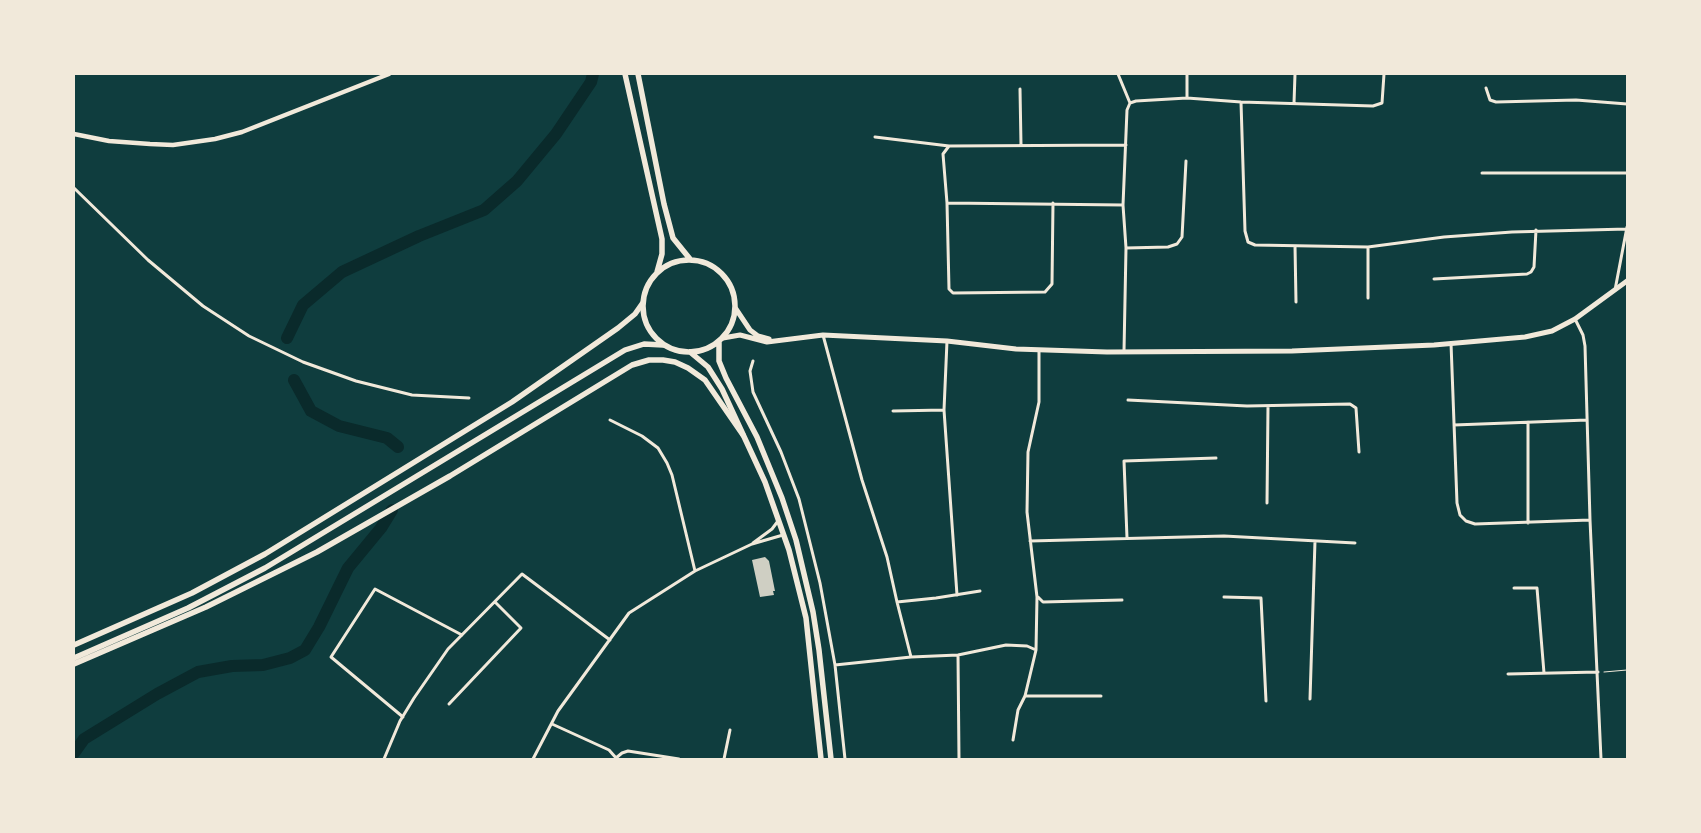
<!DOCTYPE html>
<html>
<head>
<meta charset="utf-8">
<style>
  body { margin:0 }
  #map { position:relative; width:1701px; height:833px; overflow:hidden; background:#0f3d3e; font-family:Helvetica,sans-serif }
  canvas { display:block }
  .frame { position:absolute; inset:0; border:75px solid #f1e9da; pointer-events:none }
</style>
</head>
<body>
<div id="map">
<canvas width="1701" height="833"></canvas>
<div class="frame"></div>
</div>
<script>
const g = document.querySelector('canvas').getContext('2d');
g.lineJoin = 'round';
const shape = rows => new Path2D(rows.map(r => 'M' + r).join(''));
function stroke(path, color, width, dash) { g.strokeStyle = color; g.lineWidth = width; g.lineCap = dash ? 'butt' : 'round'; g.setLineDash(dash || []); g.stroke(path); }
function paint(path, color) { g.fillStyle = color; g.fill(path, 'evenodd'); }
stroke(shape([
  [287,338,303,305,342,272,419,236,484,210,517,181,556,134,591,82,593,74],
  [294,380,311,411,339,426,387,438,398,447],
  [74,753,84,739,157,694,198,672,232,666,263,665,290,658,305,650,319,627,348,568,381,528,392,510]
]), '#0a2a2b', 12);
paint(shape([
  [765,557,769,561,775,591,773,591,774,595,760,597,752,560]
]), '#cfcfc3');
stroke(shape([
  [1604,672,1627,670]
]), '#f1e9da', 1);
stroke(shape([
  [1118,74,1130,103,1127,110,1123,205,1126,248,1124,351],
  [1486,88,1490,100,1496,102,1576,100,1627,104],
  [1020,89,1021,145],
  [1187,98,1187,74],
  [1241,102,1245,231,1248,242,1255,245,1368,247,1444,237,1512,232,1627,229],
  [1130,103,1136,101,1187,98,1241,102,1373,106,1382,103,1384,74],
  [1294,103,1295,74],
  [875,137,949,146,1126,145],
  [949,146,943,154,947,203,949,289,953,293,1045,292,1052,284,1053,203],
  [1482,173,1627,173],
  [74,188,148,260,203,306,249,336,303,362,356,381,412,395,469,398],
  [947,203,1123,205],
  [1295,246,1296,302],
  [1368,247,1368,298],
  [1126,248,1168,247,1177,244,1182,237,1186,161],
  [1434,279,1527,274,1531,272,1534,267,1536,230],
  [1615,290,1627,227],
  [1575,319,1583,335,1585,346,1590,520,1601,759],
  [823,335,862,480,887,557,897,602,911,657],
  [947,341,944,410,957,595],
  [1451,343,1457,503,1460,515,1466,521,1475,524,1590,520],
  [753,361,750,371,753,392,781,452,799,499,820,583,835,665,845,759],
  [1128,400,1247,406,1350,404,1356,408,1359,452],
  [893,411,944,410],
  [610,420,642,436,658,448,667,463,672,475,695,571],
  [1528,422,1528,523],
  [1454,425,1587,420],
  [1267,503,1268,406],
  [1127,538,1124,461,1216,458],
  [1030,541,1224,536,1355,543],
  [753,543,772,529,778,521],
  [1514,588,1537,588,1544,673],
  [1038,597,1043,602,1122,600],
  [1224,597,1261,598,1266,701],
  [897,602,936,598,980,591],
  [958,655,959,759],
  [835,665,911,657,958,655,1006,645,1027,646,1036,650],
  [1508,674,1598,672],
  [1025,696,1101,696],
  [1310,699,1315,541],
  [449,704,521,628,495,602],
  [403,717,331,657,375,589,462,635],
  [552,724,609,750,617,759],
  [1013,740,1018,710,1025,696,1036,650,1037,597,1027,512,1028,452,1039,402,1039,350],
  [616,758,622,753,628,751,679,759],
  [384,759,400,721,414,698,448,649,522,574,610,640],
  [533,759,558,711,629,613,695,571,752,544,783,535],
  [724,759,730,730]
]), '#f1e9da', 3);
stroke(shape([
  [74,134,109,141,150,144,173,145,215,139,242,132,389,74]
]), '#f1e9da', 4.5);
stroke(shape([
  [736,309,750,330,758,336,769,339],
  [723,338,740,335,767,342,823,335,947,341,1016,349,1107,352,1292,351,1434,345,1525,337,1552,331,1575,319,1627,281]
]), '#f1e9da', 5);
stroke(shape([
  [625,74,662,239,662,254,657,272],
  [638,74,664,204,673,238,690,259],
  '643 306a46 46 0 1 1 92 0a46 46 0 1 1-92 0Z',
  [719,341,719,361,726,378,757,437,782,498,796,540,813,612,819,650,831,759],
  [690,352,708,367,722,389,765,482,789,550,806,618,821,759]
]), '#f1e9da', 5.5);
stroke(shape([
  [74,645,192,593,265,554,512,402,618,328,635,314,642,304],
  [74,658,188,608,265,568,625,350,644,344,663,345],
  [74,664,206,607,317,552,450,476,632,365,649,360,663,360,675,362,688,368,705,380,743,435]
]), '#f1e9da', 5.5);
</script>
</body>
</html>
